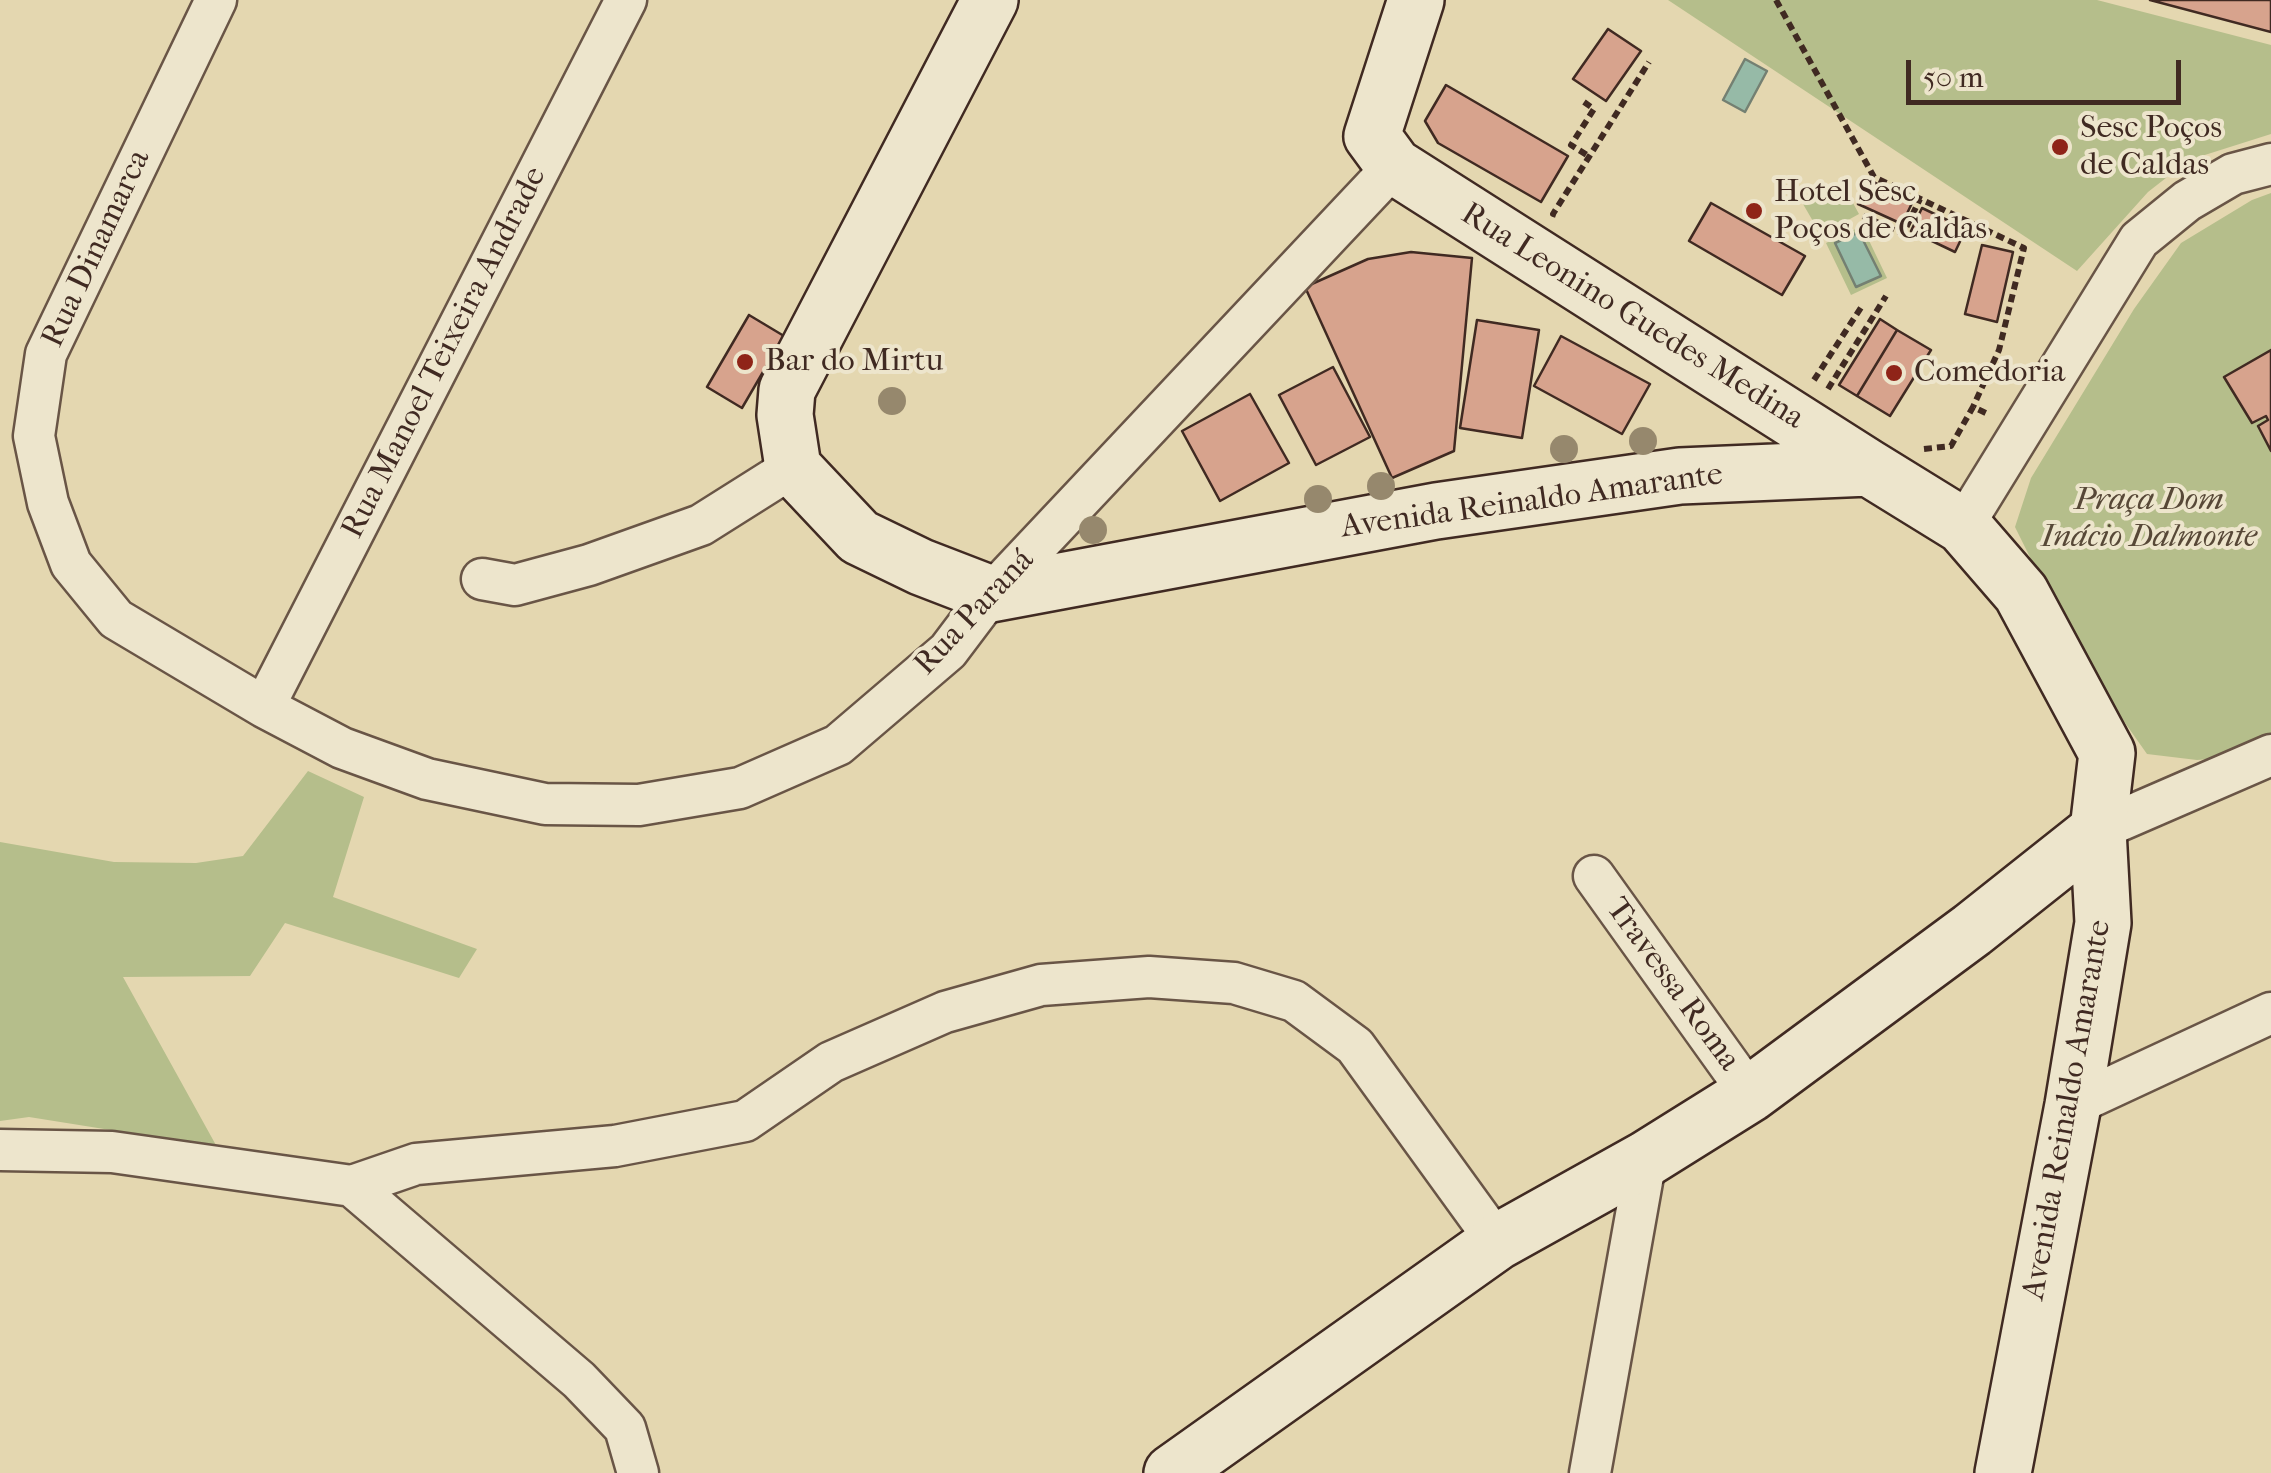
<!DOCTYPE html>
<html>
<head>
<meta charset="utf-8">
<style>
  body { margin:0 }
  #map { position:relative; width:2271px; height:1473px; overflow:hidden; background:#e4d7b0; font-family:"IM FELL French Canon",serif }
  canvas { display:block }
  .scale { position:absolute; left:1906px; top:60px; width:275px; height:45px; box-sizing:border-box; border:5px solid #402a22; border-top:0; padding-left:12px; font-size:30px; line-height:35px; white-space:nowrap; color:#402a22; -webkit-text-stroke:8px #ede5cc; paint-order:stroke }
</style>
</head>
<body>
<div id="map">
<canvas width="2271" height="1473"></canvas>
<div class="scale">50 m</div>
</div>
<script>
const g = document.querySelector('canvas').getContext('2d');
g.lineJoin = 'round';
function paint(path, color) { g.fillStyle = color; g.fill(path, 'evenodd'); }
const shape = rows => new Path2D(rows.map(r => 'M' + r).join(''));
function stroke(path, color, width, dash) { g.strokeStyle = color; g.lineWidth = width; g.lineCap = dash ? 'butt' : 'round'; g.setLineDash(dash || []); g.stroke(path); }
function write(font, color, halo, rows, align = 'center') {
  g.font = font + ' "IM FELL French Canon",serif'; g.lineWidth = 8; g.setLineDash([]); g.textBaseline = 'middle'; g.strokeStyle = halo; g.fillStyle = color; for (const [text, x, y, turn = 0] of rows) {
    g.save(); g.translate(x, y); g.rotate((+turn || 0) * Math.PI / 180); g.textAlign = isNaN(turn) ? turn : align; if (halo) g.strokeText(text, 0, 0); g.fillText(text, 0, 0); g.restore();
  }
}
paint(shape([
  [1668,0,2097,0,2271,45,2271,134,2189,160,2148,192,2077,271],
  [1842,183,1859,214,1821,235,1803,204],
  [2271,193,2271,749,2258,755,2197,760,2147,754,2082,662,2015,527,2031,478,2134,309,2181,243,2252,200],
  [1862,226,1887,278,1851,295,1826,243],
  [308,771,364,797,333,897,477,949,459,978,285,923,250,976,123,977,217,1147,29,1117,0,1121,0,842,114,862,196,863,243,856]
]), '#b5be8b');
const water = shape([
  [1745,59,1767,71,1745,112,1723,100,1745,59],
  [1859,232,1881,276,1856,287,1835,243,1859,232]
]);
paint(water, '#96baa7');
stroke(water, '#748072', 2.5);
const building = shape([
  [2150,0,2271,0,2271,32,2150,0],
  [1608,29,1641,51,1606,101,1573,79,1608,29],
  [1446,85,1568,156,1541,202,1438,143,1425,121,1446,85],
  [1869,180,1913,201,1902,224,1858,204,1869,180],
  [1711,203,1805,256,1782,295,1689,241,1711,203],
  [1922,208,1966,229,1955,252,1911,231,1922,208],
  [1982,245,2013,252,1997,322,1965,314,1982,245],
  [1411,252,1472,258,1454,451,1392,478,1305,287,1368,259,1411,252],
  [749,315,784,336,742,408,707,387,749,315],
  [1880,319,1897,330,1857,396,1839,385,1880,319],
  [1477,320,1539,330,1522,438,1460,428,1477,320],
  [1897,330,1931,350,1890,416,1857,396,1897,330],
  [1561,336,1650,384,1622,434,1534,386,1561,336],
  [2271,350,2271,451,2258,426,2268,420,2266,416,2252,423,2224,377,2271,350],
  [1333,367,1370,437,1316,465,1279,395,1333,367],
  [1250,394,1289,463,1220,501,1182,431,1250,394]
]);
paint(building, '#d7a38d');
stroke(building, '#402a22', 2.5);
const street = shape([
  [216,0,46,354,34,436,48,503,71,564,116,619,264,707,342,748,427,779,545,804,639,805,740,788,838,745,948,651,991,594,1394,166],
  [1963,526,2139,240,2187,201,2233,174,2271,164],
  [482,579,515,585,589,565,701,525,793,467],
  [264,707,626,0],
  [2098,830,2271,755],
  [1594,876,1750,1094],
  [2073,1105,2271,1013],
  [0,1150,112,1152,352,1186,579,1380,625,1428,638,1473],
  [352,1186,416,1164,615,1146,745,1121,831,1062,945,1012,1041,985,1149,977,1234,983,1294,1001,1355,1046,1497,1242],
  [1590,1473,1646,1159]
]);
const secondary = shape([
  [990,0,787,390,785,415,793,467,859,537,921,567,991,594,1436,511,1680,476,1869,468,1963,526,2021,593,2107,753,2098,830,2103,923,2073,1105,2003,1473],
  [1416,0,1372,136,1394,166,1869,468],
  [1172,1473,1497,1242,1646,1159,1750,1094,1972,930,2098,830]
]);
stroke(street, '#695546', 45);
stroke(secondary, '#402a22', 60);
stroke(shape([
  [1776,0,1874,177,2024,248,1999,350,1973,407],
  [1584,102,1594,109,1571,145,1590,157],
  [1556,215,1553,214,1649,62],
  [1863,216,1903,234,1920,199],
  [1814,380,1862,306],
  [1828,389,1886,296],
  [1924,449,1951,446,1973,407,1988,414]
]), '#402a22', 6, [8, 5]);
stroke(street, '#ede5cc', 40);
stroke(secondary, '#ede5cc', 55);
g.fillStyle = '#96886d';
for (const [x, y] of [
  [892,401],
  [1643,441],
  [1564,449],
  [1381,486],
  [1318,499],
  [1093,530]
]) { g.beginPath(); g.arc(x, y, 14, 0, 2 * Math.PI); g.fill(); }
for (const [x, y, r, color] of [
  [2060,147,10,"#8f2418"],
  [1754,211,10,"#8f2418"],
  [745,362,10,"#8f2418"],
  [1894,373,10,"#8f2418"]
]) { const dot = new Path2D(); dot.arc(x, y, r, 0, 2 * Math.PI); g.fillStyle = color; g.fill(dot); stroke(dot, '#ede5cc', 4); }
write('32px', '#402a22', '#ede5cc', [
  ["Sesc Poços",2080,129],
  ["de Caldas",2080,166],
  ["Hotel Sesc",1774,193],
  ["Poços de Caldas",1774,230],
  ["Bar do Mirtu",765,362],
  ["Comedoria",1914,373]
], 'left');
write('32px', '#402a22', '#ede5cc', [
  ["Rua Dinamarca",97,249,-65],
  ["Rua Leonino Guedes Medina",1632,317,32],
  ["Rua Manoel Teixeira Andrade",445,353,-63],
  ["Avenida Reinaldo Amarante",1532,502,-8],
  ["Rua Paraná",975,613,-47],
  ["Travessa Roma",1672,985,54],
  ["Avenida Reinaldo Amarante",2068,1110,-80]
]);
write('italic 32px', '#574837', '#ede5cc', [
  ["Praça Dom",2149,501],
  ["Inácio Dalmonte",2149,538]
]);
</script>
</body>
</html>
